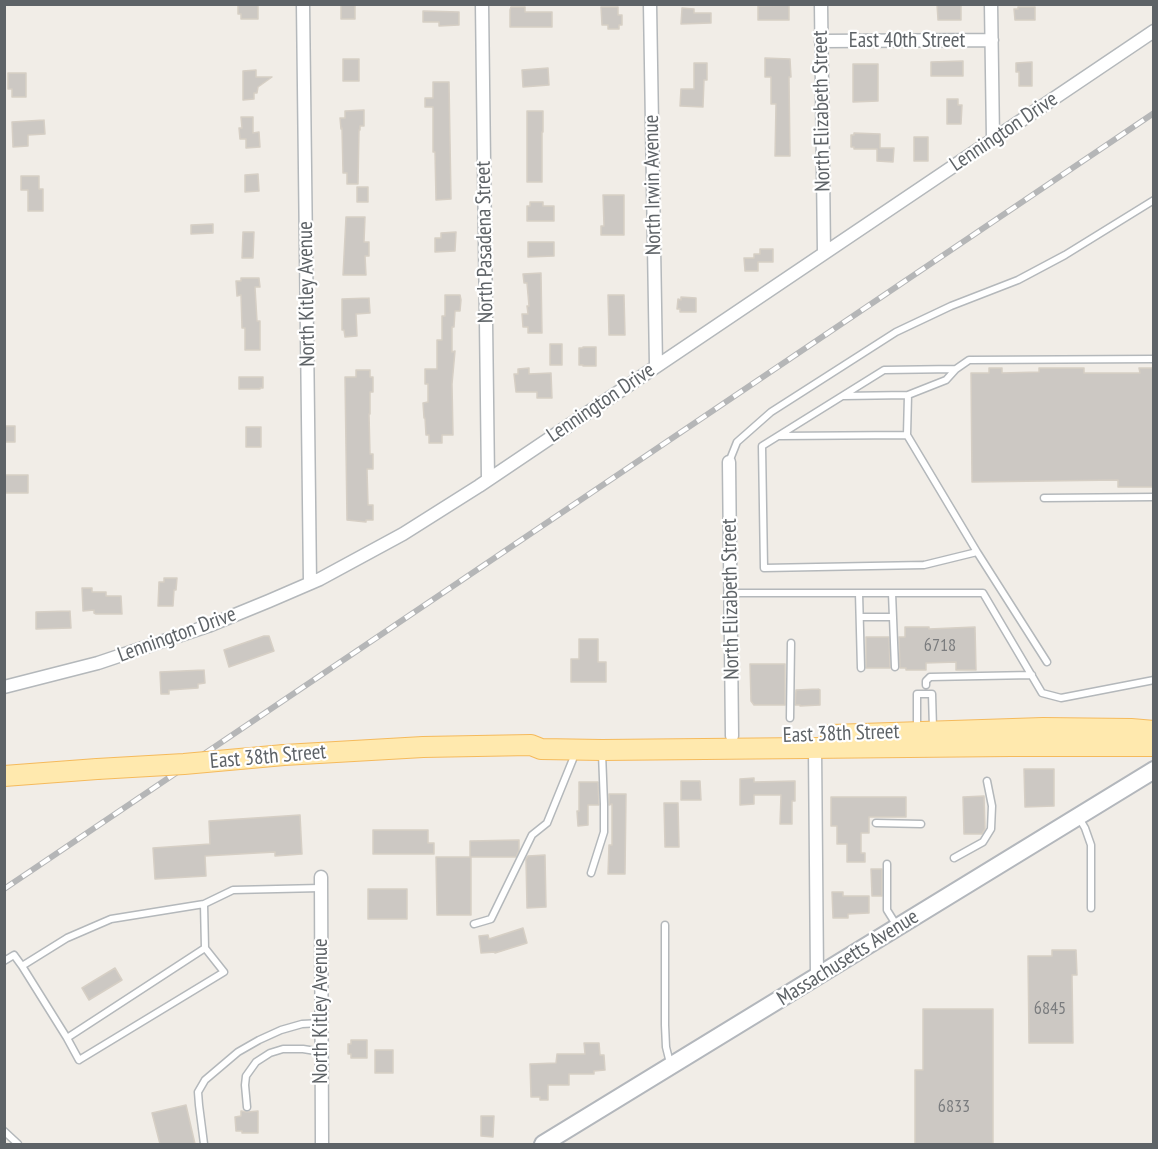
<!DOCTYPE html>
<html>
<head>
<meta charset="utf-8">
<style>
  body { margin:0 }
  #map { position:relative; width:1158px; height:1149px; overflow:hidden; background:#f1ede7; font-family:"PT Sans Narrow",sans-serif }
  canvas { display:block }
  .frame { position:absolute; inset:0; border:6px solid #5e6367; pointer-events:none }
</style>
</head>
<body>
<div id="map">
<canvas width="1158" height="1149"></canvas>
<div class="frame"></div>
</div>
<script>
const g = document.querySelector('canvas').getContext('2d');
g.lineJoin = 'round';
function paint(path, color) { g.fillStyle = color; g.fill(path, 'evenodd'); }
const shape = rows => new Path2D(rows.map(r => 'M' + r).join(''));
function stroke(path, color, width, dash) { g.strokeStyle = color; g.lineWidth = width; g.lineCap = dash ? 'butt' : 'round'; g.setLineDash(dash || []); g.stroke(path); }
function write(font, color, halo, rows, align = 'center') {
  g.font = font + ' "PT Sans Narrow",sans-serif'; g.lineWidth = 4.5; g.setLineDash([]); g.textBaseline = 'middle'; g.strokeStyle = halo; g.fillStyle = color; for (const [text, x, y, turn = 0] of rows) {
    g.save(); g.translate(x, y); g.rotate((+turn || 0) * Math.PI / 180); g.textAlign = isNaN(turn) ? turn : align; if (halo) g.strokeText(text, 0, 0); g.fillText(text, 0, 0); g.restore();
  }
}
const building = shape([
  [238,4,258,4,258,19,241,19,241,14,238,14,238,4],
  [341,4,355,4,355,19,341,19,341,4],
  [937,4,961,4,961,20,938,20,937,4],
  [789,5,789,20,758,20,758,6,789,5],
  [511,7,525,7,525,12,552,12,552,27,510,27,510,10,511,7],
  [601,7,618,7,618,15,622,15,622,25,619,25,619,29,608,29,608,25,602,25,601,7],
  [1018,7,1035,7,1035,20,1015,20,1014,9,1018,9,1018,7],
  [682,8,694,9,694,13,711,13,711,23,681,24,682,8],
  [423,11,459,12,459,25,439,26,439,22,423,22,423,11],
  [765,58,790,59,791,77,789,77,790,156,775,156,776,104,771,104,771,77,765,77,765,58],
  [343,59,359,59,359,81,343,81,343,59],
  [963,61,963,76,931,76,931,62,963,61],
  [1032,62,1032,86,1019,86,1019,72,1016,72,1016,63,1032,62],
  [694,63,707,63,707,80,704,80,703,107,680,106,681,89,694,89,694,63],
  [853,64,878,64,878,101,853,102,853,64],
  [548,68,549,85,523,87,522,70,548,68],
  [256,70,256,77,272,77,258,87,257,93,254,93,254,99,243,100,243,71,256,70],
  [8,73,26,73,26,97,12,97,12,89,8,89,8,73],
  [433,82,449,82,451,199,436,200,435,152,433,152,433,107,425,107,425,98,433,98,433,82],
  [947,99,958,99,958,105,962,105,961,124,947,124,947,99],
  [364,110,364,126,360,126,360,130,359,130,358,184,347,184,347,173,343,173,342,128,341,129,340,118,345,118,345,111,364,110],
  [527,111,543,111,543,132,542,132,542,182,527,182,527,111],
  [241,117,253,117,253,133,259,132,260,147,246,148,246,139,240,139,239,128,242,128,241,117],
  [44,120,45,134,28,135,28,146,13,147,12,122,44,120],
  [854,133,880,134,880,148,894,148,893,162,877,161,877,149,854,149,854,147,851,147,851,135,854,135,854,133],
  [914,137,928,137,928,161,914,161,914,137],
  [258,174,259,191,245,192,245,175,258,174],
  [21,176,39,176,39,189,43,189,43,211,28,211,28,190,21,190,21,176],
  [357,187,368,187,368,202,357,202,357,187],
  [603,195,624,195,624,235,601,235,601,226,604,226,603,195],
  [530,202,543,202,543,206,554,206,554,221,527,221,527,206,530,206,530,202],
  [346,217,365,217,364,242,369,242,369,256,365,256,366,275,343,275,346,217],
  [213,224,213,233,191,234,191,225,213,224],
  [243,232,254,232,253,258,242,258,243,232],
  [456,232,455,251,435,252,435,238,441,238,441,233,456,232],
  [528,242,554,242,554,256,528,257,528,242],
  [760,249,773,249,773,262,758,262,758,271,745,271,744,258,754,258,754,254,760,254,760,249],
  [541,273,542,333,528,333,528,327,523,327,522,314,528,314,527,306,529,306,527,283,524,283,523,274,541,273],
  [241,278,259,278,260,287,255,287,257,321,260,321,260,350,245,350,245,328,242,328,241,295,237,296,236,281,241,281,241,278],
  [445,295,460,295,461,300,460,311,455,311,454,327,452,327,452,352,455,351,452,384,453,435,442,435,442,443,429,443,429,435,426,435,425,418,424,418,423,403,428,402,428,384,425,384,425,369,437,369,437,340,442,340,442,316,445,316,445,295],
  [608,295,624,295,625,335,609,335,608,295],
  [681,297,696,298,696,312,680,312,680,309,677,309,678,299,681,300,681,297],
  [369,298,370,313,356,314,357,336,345,337,344,330,342,330,342,299,369,298],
  [550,344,562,344,562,365,550,365,550,344],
  [583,347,596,347,596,366,583,366,583,365,579,365,579,348,583,348,583,347],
  [529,368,529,374,551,373,552,398,537,398,537,392,516,392,514,374,518,374,518,369,529,368],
  [989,368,1002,368,1002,373,1039,372,1039,368,1084,368,1084,373,1140,373,1139,368,1154,368,1154,487,1118,487,1118,480,972,482,971,373,989,373,989,368],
  [356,370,370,370,370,377,373,377,373,392,370,392,370,414,369,414,370,454,373,454,373,469,367,469,368,505,373,505,373,520,366,520,366,522,347,520,345,377,356,377,356,370],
  [239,377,263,377,263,388,260,388,260,389,239,389,239,377],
  [4,426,15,426,15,442,4,442,4,426],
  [246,427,261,427,261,447,246,447,246,427],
  [4,475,28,475,28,493,4,493,4,475],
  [164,578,177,578,176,590,174,590,173,606,158,606,159,582,164,582,164,578],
  [82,588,92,588,92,592,106,592,106,596,121,596,122,614,96,614,94,613,94,610,83,611,82,588],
  [70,611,71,628,36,629,36,612,70,611],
  [905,627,929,627,929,629,975,627,976,670,956,670,956,662,926,663,926,670,906,670,906,668,900,668,899,637,905,637,905,627],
  [264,636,269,636,274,651,229,667,224,650,264,636],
  [866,637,889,637,890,668,866,668,866,637],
  [579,639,598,639,598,662,606,662,606,682,571,682,571,659,579,659,579,639],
  [750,664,785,664,785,705,754,705,751,701,750,664],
  [204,670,205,683,198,684,198,688,169,690,169,694,161,694,160,672,204,670],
  [818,689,820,690,820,705,800,706,800,705,795,705,796,690,818,689],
  [1024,769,1054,769,1054,806,1025,807,1024,769],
  [754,778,754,782,795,781,795,801,792,801,792,824,780,824,781,795,754,795,754,804,740,805,740,779,754,778],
  [681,781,700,781,701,800,681,800,681,781],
  [579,782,598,782,599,805,588,805,588,825,578,826,577,811,579,811,579,782],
  [609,794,626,794,625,874,608,874,609,845,612,845,612,804,609,805,609,794],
  [984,796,985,829,982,834,964,834,963,797,984,796],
  [831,797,906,797,906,817,869,817,869,833,861,833,861,853,865,853,865,862,847,862,847,844,837,844,837,826,831,826,831,797],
  [664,803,678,803,679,847,665,847,664,803],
  [300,815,302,854,275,856,275,852,205,856,206,876,155,879,153,848,210,844,209,821,300,815],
  [373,830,428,830,428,843,434,843,434,854,373,854,373,830],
  [519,840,519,850,516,857,471,857,471,915,437,915,436,857,470,857,470,841,519,840],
  [545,855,546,907,527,908,526,859,528,856,545,855],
  [871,869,882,869,882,896,872,896,871,869],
  [368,889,407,889,407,919,368,919,368,889],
  [832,892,843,892,843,896,869,896,869,913,848,914,848,918,833,918,832,892],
  [523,928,527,943,495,953,495,952,481,953,479,936,488,935,489,939,523,928],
  [1052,950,1076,950,1077,975,1072,975,1073,1043,1029,1043,1028,956,1052,956,1052,950],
  [115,968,122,980,89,1000,82,988,115,968],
  [923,1009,993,1009,993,1144,915,1144,915,1070,923,1070,923,1009],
  [351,1040,367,1040,367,1058,351,1058,351,1054,348,1054,348,1044,351,1044,351,1040],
  [584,1043,599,1043,600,1055,604,1055,605,1070,594,1071,594,1074,569,1074,569,1085,548,1085,548,1100,540,1100,540,1097,531,1097,530,1064,556,1063,557,1054,585,1054,584,1043],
  [375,1050,393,1050,393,1073,375,1073,375,1050],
  [186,1105,195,1144,160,1144,152,1113,186,1105],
  [241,1111,247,1112,258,1111,258,1133,242,1133,242,1131,236,1131,235,1117,241,1116,241,1111],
  [481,1116,494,1116,493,1137,481,1136,481,1116]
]);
paint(building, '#ccc8c3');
stroke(building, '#d6cfc5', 1.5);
const service = shape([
  [843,396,908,395],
  [907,435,977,552],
  [779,436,907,435,908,395,946,380,956,369],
  [729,462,737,442,771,412,896,332,951,306,1018,280,1065,255,1154,200],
  [1044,498,1154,497],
  [731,593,983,593,1042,693,1061,698,1154,680],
  [859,593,861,668],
  [892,593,895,667],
  [860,617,893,617],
  [1047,662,977,552,924,565,764,568,762,446,884,370,956,369,969,360,1154,359],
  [926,685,926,681,930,677,1032,675],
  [790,718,791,643],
  [917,728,917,694,932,694,933,728],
  [1079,818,1085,828,1091,845,1091,908],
  [876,823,921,824],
  [954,858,983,842,991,829,992,806,987,781],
  [887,864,887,910,897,926],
  [591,873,604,832,604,804,602,753],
  [204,904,205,948,67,1038,22,966,67,938,111,919,204,904,233,890,321,888],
  [474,924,491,919,532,835,547,823,573,759,573,752],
  [665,925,665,1025,666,1047,670,1063],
  [4,961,14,955,22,966],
  [67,1038,79,1060,224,972,205,948],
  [247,1107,245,1085,246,1076,256,1062,270,1053,283,1049,303,1049,322,1052],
  [4,1131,18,1144],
  [204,1144,199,1105,198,1092,205,1080,238,1052,259,1040,281,1030,302,1024,321,1023]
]);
const minor = shape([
  [303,4,310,583],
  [482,4,488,479],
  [650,4,656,366],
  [821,4,824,253],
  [991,4,993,139],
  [821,41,992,40],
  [729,462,732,736],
  [4,687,98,663,208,626,269,601,320,579,403,534,479,486,1154,31],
  [815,748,817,977],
  [321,877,322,1144]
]);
const secondary = shape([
  [543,1144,1154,770]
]);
const primary = shape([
  [831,735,1043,728,1131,729,1154,731],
  [284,755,423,747,531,745,541,749,602,750,1011,746,1154,746],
  [4,776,97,769]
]);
stroke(service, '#b4b8bb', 9);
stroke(minor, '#b4b8bb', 15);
stroke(secondary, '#b3b7bc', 20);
stroke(primary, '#f5ba5c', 22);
stroke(service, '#fff', 6);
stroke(minor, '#fff', 12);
stroke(secondary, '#fff', 16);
stroke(primary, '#ffe9ae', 20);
const rail = shape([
  [4,889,1154,113]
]);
stroke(rail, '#b5b6b7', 6);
stroke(rail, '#fff', 4, [11]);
const primaryBridge = shape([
  [97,769,184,764,284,755]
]);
stroke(primaryBridge, '#f5ba5c', 22, []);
stroke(primaryBridge, '#ffe9ae', 20);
write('18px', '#7a7c7e', null, [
  ["6718",940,646],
  ["6845",1050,1009],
  ["6833",954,1107]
]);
write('21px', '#5e6367', '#fff', [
  ["East 40th Street",907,41],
  ["North Elizabeth Street",822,111,-91],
  ["Lennington Drive",1004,132,-34],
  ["North Irwin Avenue",653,185,-91],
  ["North Pasadena Street",485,242,-91],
  ["North Kitley Avenue",307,294,-91],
  ["Lennington Drive",601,403,-34],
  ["North Elizabeth Street",731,599,-91],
  ["Lennington Drive",177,635,-20],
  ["East 38th Street",841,734,-2],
  ["East 38th Street",268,757,-5],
  ["Massachusetts Avenue",848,958,-32],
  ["North Kitley Avenue",321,1011,-90]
]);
</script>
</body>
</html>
